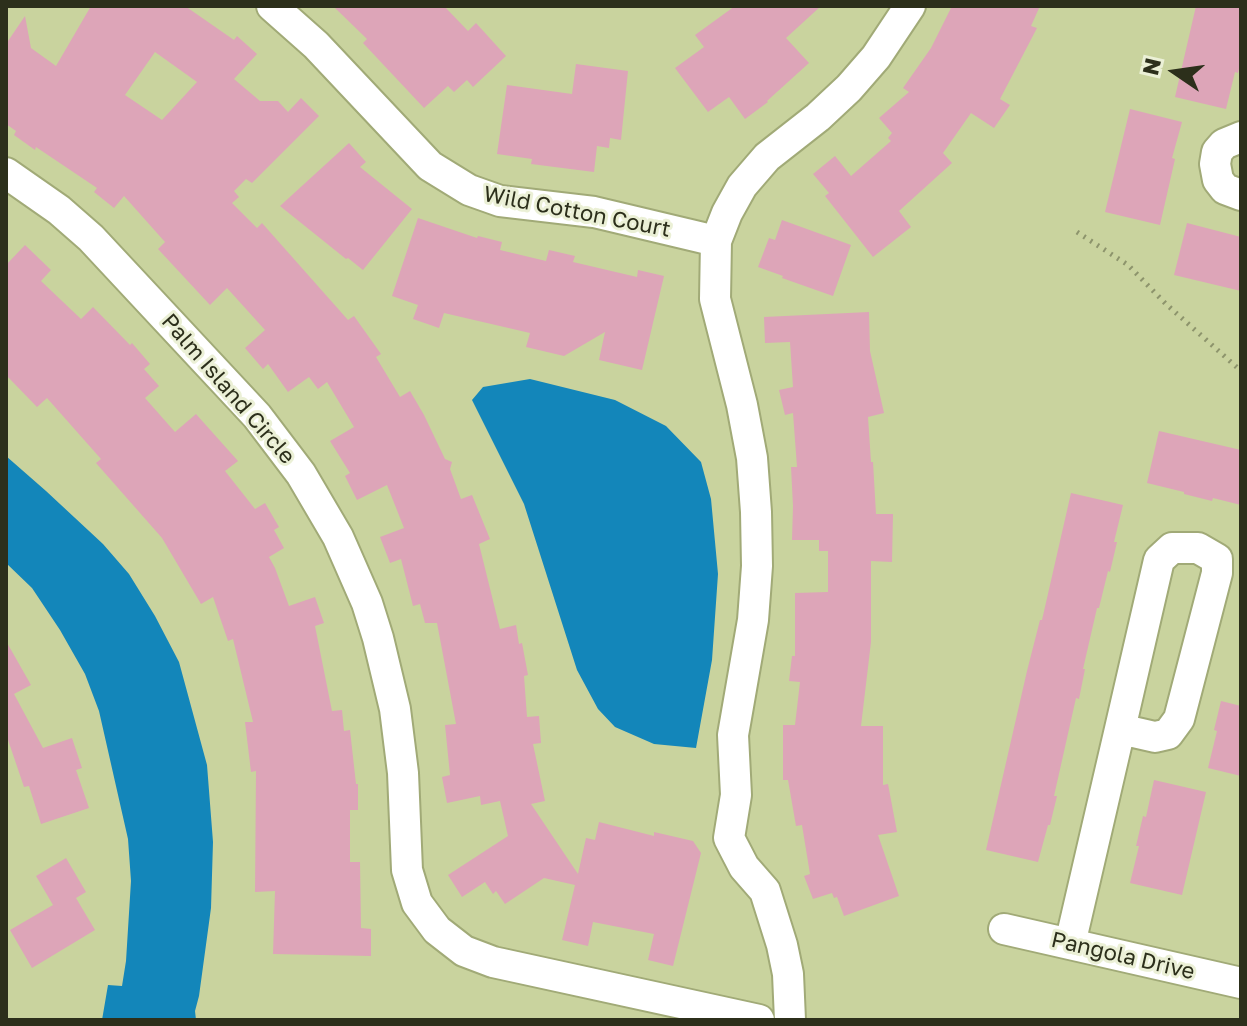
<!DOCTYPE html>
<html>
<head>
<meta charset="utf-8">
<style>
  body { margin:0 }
  #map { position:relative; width:1247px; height:1026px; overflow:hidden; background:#c9d39e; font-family:"Golos Text",sans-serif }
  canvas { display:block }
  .frame { position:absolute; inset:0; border:8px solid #2c2f1b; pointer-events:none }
  .north { position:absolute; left:1135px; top:32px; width:80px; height:80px; -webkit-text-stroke:6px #ebf0d6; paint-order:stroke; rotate:283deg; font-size:22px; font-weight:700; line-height:32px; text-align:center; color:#2c2f1b }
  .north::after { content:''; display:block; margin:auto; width:28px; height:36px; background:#2c2f1b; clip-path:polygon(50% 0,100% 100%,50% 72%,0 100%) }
</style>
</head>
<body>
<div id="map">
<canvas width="1247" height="1026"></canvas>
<div class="frame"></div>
<div class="north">N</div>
</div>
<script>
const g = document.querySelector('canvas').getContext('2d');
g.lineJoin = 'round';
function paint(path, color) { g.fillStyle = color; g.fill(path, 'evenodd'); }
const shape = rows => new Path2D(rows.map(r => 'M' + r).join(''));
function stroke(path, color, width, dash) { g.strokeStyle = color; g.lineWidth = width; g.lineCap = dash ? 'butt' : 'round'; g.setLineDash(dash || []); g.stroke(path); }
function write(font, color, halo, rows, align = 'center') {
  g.font = font + ' "Golos Text",sans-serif'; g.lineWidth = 6; g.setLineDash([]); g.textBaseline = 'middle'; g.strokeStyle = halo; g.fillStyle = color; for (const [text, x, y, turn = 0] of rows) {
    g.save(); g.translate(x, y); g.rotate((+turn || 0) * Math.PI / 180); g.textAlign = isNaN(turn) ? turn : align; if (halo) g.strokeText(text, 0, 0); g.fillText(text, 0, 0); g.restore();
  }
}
paint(shape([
  [530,379,615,400,666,426,701,462,711,499,718,574,712,660,696,748,654,744,615,727,598,709,577,670,524,504,472,400,483,387],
  [6,456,46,491,103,544,129,574,155,616,179,662,207,765,213,842,211,908,199,996,195,1011,196,1020,102,1020,108,985,122,986,126,961,131,881,128,839,99,711,85,674,60,630,32,588,6,563]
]), '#1386ba');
paint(shape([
  [91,6,185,6,234,40,237,36,257,54,234,79,260,101,278,101,288,112,301,98,319,116,252,183,246,179,234,191,239,197,232,203,257,228,262,223,348,320,354,316,381,354,376,357,400,397,410,391,424,415,445,459,452,462,450,469,461,499,472,495,490,539,479,544,500,629,516,625,519,644,522,643,528,675,524,676,527,717,539,716,541,743,533,744,545,801,531,804,578,874,586,838,595,840,599,822,654,836,654,832,693,841,701,853,673,966,648,960,654,934,593,922,588,946,562,940,575,885,544,878,505,904,496,891,493,894,485,882,462,897,448,875,508,836,500,801,481,805,480,796,447,803,442,777,450,775,445,725,456,724,437,623,425,623,420,604,413,606,401,559,390,563,380,537,404,528,387,485,357,500,345,476,350,473,330,441,354,427,327,382,318,389,309,377,288,392,268,364,263,369,245,348,265,330,227,288,210,305,158,249,165,242,124,196,114,208,94,192,97,188,36,147,35,150,14,135,16,131,6,124,6,44,25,16,31,48,56,66],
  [155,52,197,82,162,120,125,95],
  [333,6,444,6,468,31,476,23,506,56,473,87,467,80,454,92,448,86,424,108,363,43,367,39],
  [735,6,821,6,786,38,809,63,767,101,768,102,745,119,729,97,708,112,675,68,704,47,695,35],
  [952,6,1040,6,1031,26,1037,28,1000,99,1010,105,994,128,971,113,943,153,952,163,899,211,911,227,873,257,825,196,829,193,813,174,835,156,851,176,891,141,888,138,892,133,879,118,909,92,903,88,931,48],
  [1196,6,1241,6,1241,60,1238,73,1235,72,1226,109,1175,97],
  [576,64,628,71,621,140,610,138,609,148,597,146,594,172,531,164,532,159,497,154,507,85,572,94],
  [1130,109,1182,122,1172,158,1175,159,1160,225,1105,212],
  [349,143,366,162,360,167,412,209,363,270,348,258,346,259,280,206],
  [418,218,477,238,478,236,502,242,500,250,546,261,549,250,575,256,573,262,637,277,638,270,664,276,642,370,599,360,605,332,564,356,526,347,530,333,444,313,439,328,413,319,418,305,392,296],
  [782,220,851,245,833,296,782,278,783,276,758,267,769,238,775,240],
  [1187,223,1241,237,1241,291,1174,275],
  [25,245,51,270,41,281,81,319,93,307,130,345,132,343,150,364,144,369,159,386,145,398,175,432,196,414,238,461,225,471,255,509,265,503,279,527,274,530,284,548,269,557,275,568,289,606,315,597,324,623,315,626,332,711,342,710,344,731,350,730,356,784,358,784,358,810,350,810,350,862,360,862,361,928,371,929,371,956,273,954,275,891,255,892,256,771,251,772,245,722,253,722,233,639,228,641,213,597,201,604,162,538,96,463,101,459,47,398,37,407,6,375,6,265],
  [869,312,870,351,884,413,868,417,871,462,873,462,876,514,893,514,892,562,871,561,871,642,861,726,883,726,883,785,888,784,897,832,878,835,899,896,844,916,837,897,834,898,832,893,813,899,804,876,810,874,802,825,796,826,788,780,783,780,783,725,795,725,800,682,789,681,792,656,795,656,795,593,828,592,828,551,819,551,819,540,792,540,793,506,791,467,797,467,793,413,785,415,779,390,793,387,790,342,765,343,764,317],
  [1159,431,1241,450,1241,505,1213,498,1212,501,1184,494,1184,492,1147,483],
  [1071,493,1123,505,1114,542,1117,542,1110,572,1108,571,1099,608,1097,608,1083,669,1085,669,1079,699,1076,698,1054,796,1057,796,1050,825,1048,825,1038,862,986,850,1027,671,1040,620,1042,620],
  [6,641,31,685,14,694,43,748,72,738,82,768,76,770,89,808,41,824,29,786,24,787,6,734],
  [1221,701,1241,706,1241,776,1208,768,1217,731,1214,730],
  [1154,780,1206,792,1182,895,1130,883,1139,846,1136,846,1143,816,1146,817],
  [66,858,86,892,76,898,95,930,32,968,10,930,53,905,36,876]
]), '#dda5b8');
const street = shape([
  [272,6,316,45,430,166,469,190,500,201,594,212,716,241],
  [1241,137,1224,144,1217,152,1215,164,1218,180,1225,189,1241,195],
  [6,173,59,210,91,238,257,416,301,474,338,537,367,603,378,638,395,709,403,773,407,870,417,903,437,930,464,951,493,962,759,1020],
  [1004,929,1241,983],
  [1070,944,1120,729,1159,560,1172,548,1198,548,1217,559,1217,573,1179,719,1168,734,1155,737,1120,729],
  [790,1020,788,974,782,945,765,891,744,867,729,838,736,795,733,735,753,620,757,566,756,512,752,458,742,405,715,299,716,241,727,213,742,186,767,157,818,117,849,88,876,57,910,6]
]);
stroke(street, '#a1aa77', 34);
stroke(shape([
  [1077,232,1128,265,1166,304,1241,371]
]), '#8d946c', 5, [2, 6]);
stroke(street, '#fff', 30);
write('22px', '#2c2f1b', '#ebf0d6', [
  ["Wild Cotton Court",577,212,11],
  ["Palm Island Circle",228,389,49],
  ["Pangola Drive",1123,956,13]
]);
</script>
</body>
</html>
